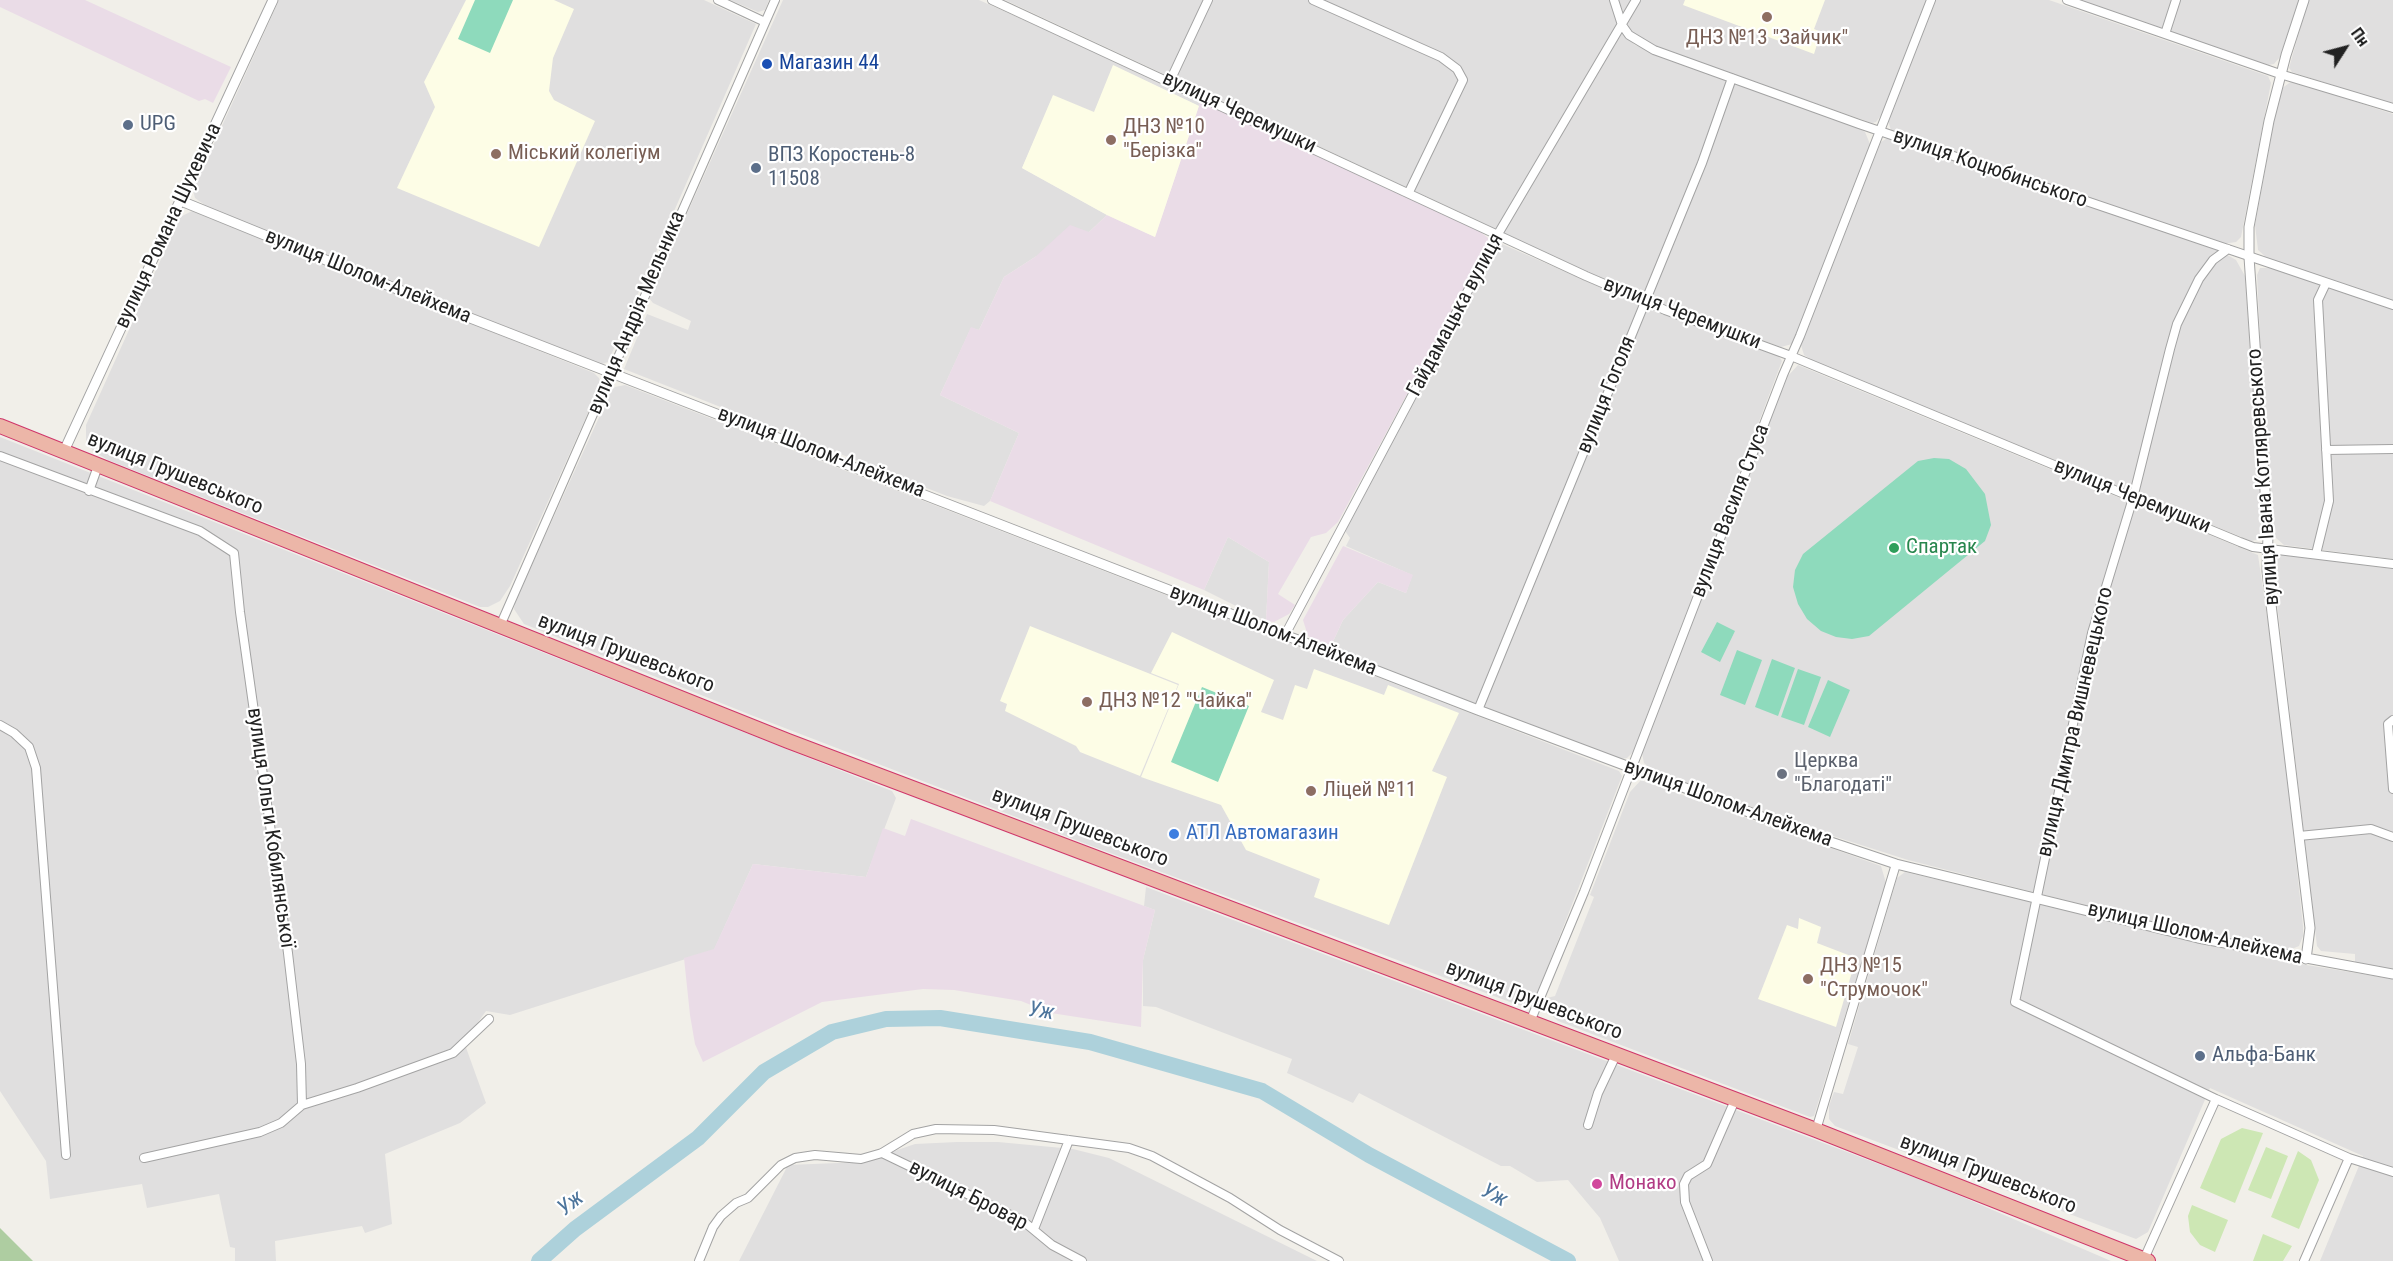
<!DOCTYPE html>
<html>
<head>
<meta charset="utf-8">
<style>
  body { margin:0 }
  #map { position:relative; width:2393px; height:1261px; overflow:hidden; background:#f1efe9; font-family:"Roboto Condensed",sans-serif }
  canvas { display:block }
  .north { position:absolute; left:2315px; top:18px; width:60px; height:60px; -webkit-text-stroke:4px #fff; paint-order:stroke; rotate:54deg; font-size:16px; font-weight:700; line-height:24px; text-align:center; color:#222 }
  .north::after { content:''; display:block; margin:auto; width:21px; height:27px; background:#222; clip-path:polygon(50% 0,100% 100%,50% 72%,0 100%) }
</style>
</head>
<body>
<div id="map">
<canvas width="2393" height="1261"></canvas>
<div class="north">Пн</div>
</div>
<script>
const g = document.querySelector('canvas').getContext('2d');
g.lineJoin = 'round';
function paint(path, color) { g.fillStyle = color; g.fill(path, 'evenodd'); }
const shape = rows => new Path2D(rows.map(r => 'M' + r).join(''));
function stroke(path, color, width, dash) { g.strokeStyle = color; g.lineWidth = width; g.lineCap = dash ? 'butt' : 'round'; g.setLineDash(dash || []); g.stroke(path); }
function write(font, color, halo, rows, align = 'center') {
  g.font = font + ' "Roboto Condensed",sans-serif'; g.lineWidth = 4.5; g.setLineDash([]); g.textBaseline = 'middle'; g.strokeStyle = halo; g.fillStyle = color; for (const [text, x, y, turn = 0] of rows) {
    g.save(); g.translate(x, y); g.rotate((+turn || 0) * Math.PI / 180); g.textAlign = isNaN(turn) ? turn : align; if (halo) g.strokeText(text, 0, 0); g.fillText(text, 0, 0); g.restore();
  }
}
paint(shape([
  [279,0,704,0,756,24,608,362,602,364,299,246,209,208,195,198,193,190],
  [730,0,769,0,765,10,758,12],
  [783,0,979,0,1201,99,1199,106,1114,66,1094,113,1054,96,1022,168,1107,215,1089,232,1035,257,1004,277,979,330,971,328,940,395,1019,433,990,501,984,506,947,496,624,369,647,314,688,330,691,321,653,303,649,298],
  [1005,0,1609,0,1626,37,1635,45,1858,128,1865,132,1870,144,1797,335,1792,344,1781,347,1664,305,1590,273],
  [1618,0,1927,0,1882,114,1876,122,1872,123,1653,47,1631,32],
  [1936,0,2049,0,2268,76,2271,83,2241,237,2236,242,2222,244,1891,130,1888,121,1889,115],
  [2068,0,2299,0,2280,57,2274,64,2268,65],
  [2308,0,2393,0,2393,105,2292,72,2289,68],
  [2292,81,2393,114,2393,301,2268,259,2258,250,2255,225,2277,105,2281,89],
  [1889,137,2221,251,2236,260,2245,276,2263,536,2261,539,2251,541,1815,362,1804,355,1801,345,1819,294,1881,142],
  [192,211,594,373,599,378,601,384,510,586,500,601,488,607,480,607,108,460,93,451,86,440,86,425,180,217],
  [1502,244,1664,315,1778,355,1782,361,1634,751,1627,758,1621,759,1330,648,1343,620,1378,582,1406,593,1412,575,1346,546,1350,538,1345,531,1397,427,1493,253],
  [2260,268,2270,268,2393,309,2393,559,2284,545,2275,537,2262,382,2257,275],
  [1798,365,2258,555,2278,692,2303,926,2303,936,2299,946,2287,951,2205,936,1908,860,1811,829,1652,770,1644,763,1642,753,1787,377],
  [625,385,1619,771,1622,776,1534,1002,1525,1006,1518,1005,1089,845,751,715,524,624,514,609,515,602,611,391,615,387],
  [0,437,892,791,896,798,866,877,753,864,714,950,510,1015,486,1011,464,1042,486,1103,460,1123,385,1154,392,1224,365,1233,362,1226,275,1241,276,1261,235,1261,235,1248,230,1247,219,1194,147,1208,142,1184,50,1199,46,1161,0,1091],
  [1228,537,1269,562,1266,621,1204,590],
  [2280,554,2393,569,2393,969,2355,963,2355,954,2321,951,2317,946,2273,569,2274,559],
  [1641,780,1881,866,1886,883,1814,1116,1810,1117,1558,1021,1547,1011,1545,1002,1547,998,1555,996,1594,897,1590,895,1630,792],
  [1905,872,2276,960,2393,979,2393,1261,2320,1261,2363,1156,2210,1088,2148,1232,2136,1239,1835,1126,1829,1119,1829,1106,1834,1092,1843,1094,1858,1047,1848,1044,1897,878],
  [1146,887,1937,1186,2111,1261,1619,1261,1600,1218,1568,1180,1537,1182,1510,1166,1501,1166,1359,1093,1353,1103,1287,1073,1292,1059,1156,1007,1143,1006,1143,960,1155,910,1144,906],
  [957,1142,998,1142,1073,1149,1109,1158,1317,1261,739,1261,788,1165,862,1162,915,1144]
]), '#e0dfdf');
paint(shape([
  [0,0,85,0,231,67,213,103,205,99,199,101,0,7],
  [1201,99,1477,229,1488,238,1488,244,1338,522,1326,533,1311,537,1278,594,1295,605,1289,614,1274,622,1266,621,1269,562,1228,537,1204,590,990,501,1019,433,940,395,971,327,979,330,1004,277,1035,257,1070,225,1089,232,1107,215,1155,237],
  [1343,546,1413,575,1406,593,1378,582,1343,620,1330,648,1308,636,1303,620],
  [911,819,1155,910,1143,960,1141,1027,1051,1013,1021,1001,954,990,923,989,822,1002,703,1062,695,1044,690,1015,684,958,714,949,753,864,866,877,883,828,905,836]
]), '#eadce7');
paint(shape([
  [466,0,554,0,574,9,553,58,549,91,554,100,595,121,539,247,397,188,435,107,424,82],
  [1685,0,1825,0,1814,29,1821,32,1814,54,1683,5],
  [1113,65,1199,106,1155,237,1107,215,1022,168,1053,95,1094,112],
  [1030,626,1178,685,1140,776,1080,752,1076,746,1005,711,1007,704,1000,701],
  [1172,632,1274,680,1261,712,1283,720,1295,685,1307,689,1314,669,1384,695,1388,685,1459,713,1432,771,1447,777,1389,925,1314,897,1320,879,1246,850,1221,805,1141,777,1179,684,1151,673],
  [1799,918,1821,927,1817,943,1856,958,1836,1027,1758,999,1787,925,1798,929]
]), '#fdfde6');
paint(shape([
  [2242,1128,2263,1133,2235,1203,2200,1188,2221,1139],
  [2266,1147,2288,1156,2271,1199,2248,1190],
  [2298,1151,2311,1160,2319,1180,2299,1229,2271,1217],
  [2192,1205,2228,1220,2215,1252,2200,1245,2190,1232,2188,1216],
  [2263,1234,2292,1246,2283,1261,2253,1261]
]), '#cde7b4');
paint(shape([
  [0,1227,0,1228,33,1261,0,1261]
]), '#aecda1');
paint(shape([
  [475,0,513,0,490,53,458,39],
  [1934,458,1949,459,1966,469,1985,494,1991,525,1985,541,1869,636,1852,639,1836,637,1821,631,1807,619,1798,604,1793,587,1795,570,1803,554,1918,461],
  [1717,622,1735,631,1720,662,1701,652],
  [1737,650,1762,660,1745,705,1720,695],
  [1772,659,1795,668,1778,716,1755,707],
  [1798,669,1821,677,1804,725,1781,717],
  [1828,680,1850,690,1830,737,1808,727],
  [1202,687,1249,706,1218,782,1171,762]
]), '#8edabc');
stroke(shape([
  [539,1261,575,1229,698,1138,764,1072,832,1032,886,1019,940,1018,1090,1042,1262,1091,1369,1155,1568,1261]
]), '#add1db', 16);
const minor = shape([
  [718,0,765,22],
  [992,0,1586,276,1665,310,1791,356,2240,542,2253,547,2393,564],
  [1313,0,1441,57,1457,69,1463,80,1409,192],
  [1614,0,1622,25,1629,35,1654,50,1859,124,2393,305],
  [2067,0,2280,74,2393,108],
  [2165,34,2176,0],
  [1170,81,1208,0],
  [2228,249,2213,260,2199,279,2177,324,2170,349,2133,498,2092,633,2015,1002,2216,1099,2349,1158,2393,1172],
  [2326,450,2393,449],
  [0,456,200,531,234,553,240,612,288,953,301,1064,302,1105],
  [89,491,98,466],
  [2316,554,2329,501,2318,300,2326,283],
  [500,626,775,0],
  [1285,635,1498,234,1636,0],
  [1478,710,1702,163,1732,78],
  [2393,720,2388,724,2393,789],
  [0,725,14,733,29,747,36,768,66,1155],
  [2299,836,2371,829,2393,837],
  [1530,1022,1584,892,1783,375,1800,336,1931,0],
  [1588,1125,1598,1093,1616,1055],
  [1816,1130,1896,864],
  [882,1153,1023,1221,1052,1245,1082,1261],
  [144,1158,260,1132,281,1123,302,1105,357,1088,453,1053,489,1019],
  [1034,1229,1069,1140],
  [2144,1259,2216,1099],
  [699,1261,713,1227,721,1216,736,1203,748,1198,781,1165,795,1158,815,1155,861,1159,882,1153,913,1134,936,1129,994,1130,1129,1148,1152,1156,1230,1198,1280,1230,1339,1261],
  [1708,1261,1685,1202,1684,1184,1688,1176,1707,1164,1735,1100],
  [2304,1261,2349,1158]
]);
const tertiary = shape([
  [2304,0,2286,55,2269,121,2249,227,2249,257,2268,534,2267,571,2310,928,2306,959],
  [181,201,424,300,1035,538,1478,710,1810,835,1896,864,2198,938,2393,974],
  [64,451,273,0]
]);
const trunk = shape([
  [0,426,788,741,1816,1130,2148,1261]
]);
stroke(minor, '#a3a3a3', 10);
stroke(tertiary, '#a3a3a3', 11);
stroke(trunk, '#cf366a', 16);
stroke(minor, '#fff', 8);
stroke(tertiary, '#fff', 9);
stroke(trunk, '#ecb6a8', 14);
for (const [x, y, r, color] of [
  [1767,17,6,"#8d6e63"],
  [767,64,6,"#1a4fb4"],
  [128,125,6,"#5c6f8a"],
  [1111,140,6,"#8d6e63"],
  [496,154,6,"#8d6e63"],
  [756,168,6,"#5c6f8a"],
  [1894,548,6,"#2e9e5b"],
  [1087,702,6,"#8d6e63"],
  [1782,774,6,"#6b7280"],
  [1311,791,6,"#8d6e63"],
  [1174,834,6,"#3f7fe0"],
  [1808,979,6,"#8d6e63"],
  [2200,1056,6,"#5c6f8a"],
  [1597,1184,6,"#d1479c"]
]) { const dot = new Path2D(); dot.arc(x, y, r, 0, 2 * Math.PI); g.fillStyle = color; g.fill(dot); stroke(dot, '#fff', 2); }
write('21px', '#785e54', '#fff', [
  ["ДНЗ №13 \"Зайчик\"",1767,39,"center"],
  ["ДНЗ №10",1123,128],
  ["\"Берізка\"",1123,152],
  ["Міський колегіум",508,154],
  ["ДНЗ №12 \"Чайка\"",1099,702],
  ["Ліцей №11",1323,791],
  ["ДНЗ №15",1820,967],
  ["\"Струмочок\"",1820,991]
], 'left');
write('21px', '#164399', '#fff', [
  ["Магазин 44",779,64]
], 'left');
write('21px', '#222', '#fff', [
  ["вулиця Черемушки",1239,113,25],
  ["вулиця Коцюбинського",1990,169,19],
  ["вулиця Романа Шухевича",169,226,-65],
  ["вулиця Шолом-Алейхема",368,277,22],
  ["вулиця Андрія Мельника",637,313,-67],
  ["вулиця Черемушки",1682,314,21],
  ["Гайдамацька вулиця",1456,315,-62],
  ["вулиця Гоголя",1607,395,-68],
  ["вулиця Шолом-Алейхема",821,453,21],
  ["вулиця Грушевського",175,474,22],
  ["вулиця Івана Котляревського",2264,477,-94],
  ["вулиця Черемушки",2132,497,22],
  ["вулиця Василя Стуса",1731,511,-69],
  ["вулиця Шолом-Алейхема",1273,631,21],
  ["вулиця Грушевського",626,654,21],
  ["вулиця Дмитра Вишневецького",2076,722,-77],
  ["вулиця Шолом-Алейхема",1728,804,20],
  ["вулиця Ольги Кобилянської",270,828,82],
  ["вулиця Грушевського",1080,828,21],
  ["вулиця Шолом-Алейхема",2195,934,13],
  ["вулиця Грушевського",1534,1001,21],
  ["вулиця Грушевського",1988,1175,21],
  ["вулиця Бровар",968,1196,27]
]);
write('21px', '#4e5e75', '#fff', [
  ["UPG",140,125],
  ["ВПЗ Коростень-8",768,156],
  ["11508",768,180],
  ["Альфа-Банк",2212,1056]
], 'left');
write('21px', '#27864d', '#fff', [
  ["Спартак",1906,548]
], 'left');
write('21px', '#5b616d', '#fff', [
  ["Церква",1794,762],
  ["\"Благодаті\"",1794,786]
], 'left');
write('21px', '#366cbe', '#fff', [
  ["АТЛ Автомагазин",1186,834]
], 'left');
write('21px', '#b23c85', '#fff', [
  ["Монако",1609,1184]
], 'left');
write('italic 22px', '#4d759c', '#fff', [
  ["Уж",1041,1012,9],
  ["Уж",1494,1196,28],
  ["Уж",571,1204,-38]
]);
</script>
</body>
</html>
